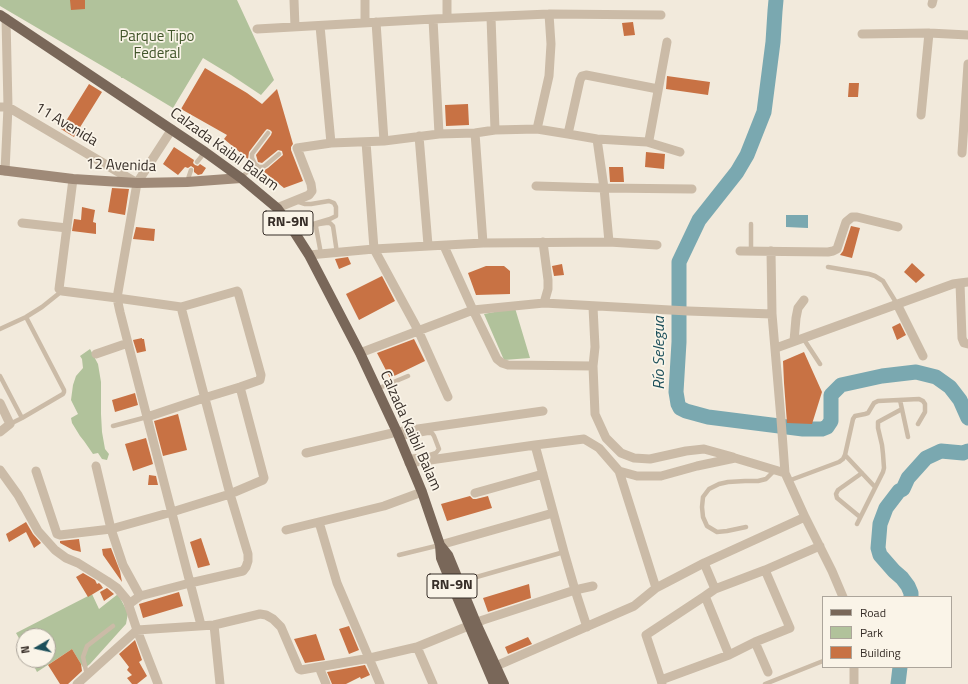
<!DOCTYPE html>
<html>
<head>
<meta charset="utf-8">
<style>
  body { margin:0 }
  #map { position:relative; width:968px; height:684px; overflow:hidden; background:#f2eadc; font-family:"Titillium Web",sans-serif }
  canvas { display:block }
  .legend { position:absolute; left:822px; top:596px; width:130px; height:72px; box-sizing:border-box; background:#faf4e8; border:1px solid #aca59b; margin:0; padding:5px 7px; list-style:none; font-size:12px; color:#372e28 }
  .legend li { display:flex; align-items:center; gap:8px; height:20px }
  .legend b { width:20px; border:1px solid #aca59b }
  .north { position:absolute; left:16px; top:628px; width:40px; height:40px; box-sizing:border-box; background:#faf4e8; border:1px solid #aca59b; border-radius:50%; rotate:261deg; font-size:11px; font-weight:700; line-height:16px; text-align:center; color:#372e28 }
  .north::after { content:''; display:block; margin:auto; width:14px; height:18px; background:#1c4f5a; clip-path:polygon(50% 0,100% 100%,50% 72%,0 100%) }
</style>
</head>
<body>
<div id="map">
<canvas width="968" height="684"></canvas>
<ul class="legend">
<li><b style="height:5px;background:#796759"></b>Road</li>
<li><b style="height:11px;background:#b1c29b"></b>Park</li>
<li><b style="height:11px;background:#c87244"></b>Building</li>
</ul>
<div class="north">N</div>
</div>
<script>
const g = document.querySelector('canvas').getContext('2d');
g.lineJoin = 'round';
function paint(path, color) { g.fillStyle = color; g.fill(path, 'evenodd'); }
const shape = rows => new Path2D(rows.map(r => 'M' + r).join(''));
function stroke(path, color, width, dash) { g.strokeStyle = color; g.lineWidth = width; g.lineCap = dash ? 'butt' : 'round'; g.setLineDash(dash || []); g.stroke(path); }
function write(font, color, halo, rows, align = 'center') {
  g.font = font + ' "Titillium Web",sans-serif'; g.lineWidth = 3.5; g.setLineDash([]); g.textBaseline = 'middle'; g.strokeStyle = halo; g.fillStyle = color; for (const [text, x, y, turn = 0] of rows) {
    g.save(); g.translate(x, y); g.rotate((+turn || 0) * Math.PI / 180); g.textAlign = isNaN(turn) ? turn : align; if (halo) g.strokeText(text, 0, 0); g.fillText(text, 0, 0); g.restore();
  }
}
paint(shape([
  [0,0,237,0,274,80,261,95,231,75,203,58,173,108,123,78,121,78,121,77,0,6],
  [515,308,530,358,504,360,484,314],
  [90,349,98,364,101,382,101,414,102,432,105,449,109,454,107,460,102,459,98,453,93,454,84,441,80,436,72,423,71,418,78,414,71,400,73,385,76,376,83,368,82,359,80,356],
  [92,594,99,609,118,594,128,613,126,624,90,664,84,669,72,649,37,672,31,660,48,660,48,636,24,636,24,647,16,633]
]), '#b1c29b');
paint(shape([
  [786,215,808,215,808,228,786,227]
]), '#7aa8b0');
stroke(shape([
  [776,0,775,11,773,42,764,112,747,155,737,172,699,220,679,262,679,342,676,392,678,404,680,408,686,411,708,417,803,429,822,429,827,427,831,421,831,395,841,385,882,376,916,372,936,377,950,387,960,400,968,418],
  [911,597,911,593,908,586,902,578,894,571,880,555,878,548,880,524,886,508,899,491,903,489,908,478,926,458,941,451,963,453,968,451],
  [898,684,900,667]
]), '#7aa8b0', 15);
paint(shape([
  [70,0,85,0,85,9,71,10],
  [633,22,635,35,624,36,622,23],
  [205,68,247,93,262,104,277,89,293,144,291,147,291,150,303,181,284,188,263,171,268,168,283,155,282,151,278,150,262,163,258,162,256,155,271,135,272,132,270,130,267,129,265,131,249,152,248,159,224,139,227,135,181,109],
  [667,76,710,82,708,95,666,89],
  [849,83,859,83,858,97,848,97],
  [89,84,102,92,74,137,61,129],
  [468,104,469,125,446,126,445,105],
  [174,147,194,160,193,163,195,165,198,166,200,164,206,168,202,174,198,175,194,172,194,168,191,166,188,168,185,167,178,175,163,164],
  [646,152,665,154,664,169,645,167],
  [609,167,623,167,624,182,610,182],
  [112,188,129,189,125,215,108,212],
  [82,207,95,210,93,222,96,223,96,234,72,231,74,219,81,220],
  [851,226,860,228,852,258,840,255,843,251],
  [136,227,155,229,154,241,133,239],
  [348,257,351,264,339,269,335,259],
  [912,263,925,275,916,283,904,272],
  [562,264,564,275,554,276,552,266],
  [486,266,504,266,510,271,510,294,476,295,468,273],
  [382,276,395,301,359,320,346,294],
  [900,323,906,335,897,340,892,327],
  [142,338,142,339,144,339,146,351,137,353,133,340],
  [414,339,425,361,390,378,377,353],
  [804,352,822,392,812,424,787,423,784,383,783,361],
  [135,393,138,405,115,412,112,400],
  [178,414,187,450,163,456,154,421],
  [146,438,153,464,133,471,125,444],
  [149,475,156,476,158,485,148,485],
  [470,496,473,499,476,499,488,496,492,508,447,521,441,504],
  [26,522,33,534,41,543,34,548,26,532,9,542,6,534],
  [201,538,210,565,198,568,190,542],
  [79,539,81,552,73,550,60,543,60,541],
  [111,548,120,571,122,582,103,555,102,549],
  [83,573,95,580,97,584,99,583,101,585,103,588,88,597,76,577],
  [529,584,531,598,488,612,483,598],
  [107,588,114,594,104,601,100,592],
  [179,592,183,606,143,618,139,604],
  [349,626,359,650,349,654,339,629],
  [316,634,325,660,305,663,294,639],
  [528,637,532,644,508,654,505,647],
  [135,640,142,660,139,662,147,676,137,684,132,684,127,678,132,675,127,670,129,667,119,654],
  [72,649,81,664,82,671,68,684,60,684,48,665],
  [365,665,370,675,361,679,360,677,346,684,332,684,327,672]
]), '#c87244');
stroke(shape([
  [268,133,252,154,252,158,255,164,259,167,263,167,266,165,279,154],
  [197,162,205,152],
  [241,178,255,164],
  [187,182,191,170],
  [293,230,330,219,336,216,336,207,334,203,329,201,311,204,305,204,296,201],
  [751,251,751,224],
  [321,254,316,227,316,225,319,224,326,223,330,223,333,226,337,253],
  [828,267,869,274,875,276,883,281,897,304],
  [0,329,26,317,42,307,62,291],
  [803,338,820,364],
  [0,376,22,418],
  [377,389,408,376],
  [900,400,908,437],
  [10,424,22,418,63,394,64,392,64,390,26,317],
  [113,426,147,417],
  [399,438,427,433,432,433,434,436,439,449,436,453,430,455,408,457],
  [845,455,875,487],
  [788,481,839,462,843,459,845,455,853,419,855,416,865,414,868,413,874,403,878,401,919,399,923,401,925,404,925,412,918,424],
  [860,517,837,498,836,494,838,490,862,473],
  [857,524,883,472,884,468,883,454,882,445,878,428,878,422,902,409],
  [746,527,727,531,717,532,707,526,703,517,702,507,703,497,709,489,719,484,728,482,745,481,758,481,766,479,775,470],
  [399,555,440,545],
  [459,582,564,552],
  [87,675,83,657,87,646,113,626],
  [765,684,823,661]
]), '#cbbba7', 4.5);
stroke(shape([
  [294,0,295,27],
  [365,0,365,22],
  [447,0,447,18],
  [932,4,933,0],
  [491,17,495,130],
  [433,19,439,134],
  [376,22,384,141],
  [320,26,331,143],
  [257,29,433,19,549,14,661,15],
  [862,34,929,33,968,35],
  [0,107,8,107,137,183],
  [921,115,929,33],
  [172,129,137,183,117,298,120,312,147,417,201,625],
  [537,129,549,76,551,44,549,14],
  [475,133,483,243],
  [568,134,580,80,582,76,586,75,658,89],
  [419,136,428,245],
  [597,139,604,188,609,242],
  [366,142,374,249,418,330,448,397],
  [647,142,649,140,667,42],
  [962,153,968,64],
  [5,171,8,107,6,18],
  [73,179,59,289,62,291,117,298,181,307,237,291,238,292,261,375,260,380,240,387,204,398,147,417],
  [536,186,604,188,692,189],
  [277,208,309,195,312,191,311,184,297,148,331,143,384,141,439,134,475,133,495,130,537,129,568,134,597,139,647,142,680,152],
  [22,223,67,228],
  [543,242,548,280,548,289,544,303],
  [444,246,473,310,497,359,502,363,508,365,593,366],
  [740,251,828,252,833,251,837,249,846,222,852,217,857,217,898,227],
  [771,251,772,314,781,419,785,473,805,517,832,571,843,597],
  [309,255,374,249,483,243,609,242,657,245],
  [960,283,962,338,964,343,968,344],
  [897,304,923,356],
  [593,307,595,347,593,366,595,414,606,438,621,453,634,458,650,459,686,451,704,449,733,457],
  [794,341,796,318,798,308,804,300],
  [776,348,953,284,960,283,968,282],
  [360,353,473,310,544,303,688,311,772,314],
  [96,354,128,343],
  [0,403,10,424,0,432],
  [535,445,564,552,575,590,587,627],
  [306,453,397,432,543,411],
  [409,463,535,445,584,439,599,448,619,471,637,476,661,476,697,466,735,458,785,473],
  [96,466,111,529,123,565,140,596],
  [0,470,18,495,38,531,55,550,66,558,78,563,107,581,117,588,127,600,137,630,158,684],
  [36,471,57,534,60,535,111,529,172,512,230,494,263,480,264,478,240,387],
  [619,471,656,588],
  [475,493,543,474],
  [319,522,337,583,380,684],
  [286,530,384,506,422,492],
  [440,545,553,513],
  [704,563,715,589,705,596,729,655,755,642,768,672],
  [765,570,820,546],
  [715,589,765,570,790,628,755,642],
  [129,604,140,596,190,583,243,571,246,567,248,561,248,554,230,494,181,307],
  [214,625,220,684],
  [417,647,433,684],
  [496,666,634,606,656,588,704,563,805,517],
  [319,667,326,684],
  [854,667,854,684],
  [661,680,646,635,705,596],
  [77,684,137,630,214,625,260,614,266,615,273,619,281,627,299,669,301,670,370,658,417,647,483,620,575,590,593,586],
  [662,684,661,680,729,655]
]), '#cbbba7', 9);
stroke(shape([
  [0,170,73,179,137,183,187,182,241,178]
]), '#9f8a78', 10);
stroke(shape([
  [0,15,205,152,241,178,277,208,293,230,309,255,360,353,397,432,422,492,440,545,441,558,452,585,494,684],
  [440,545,448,555,476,623,504,684]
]), '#796759', 10);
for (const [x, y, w] of [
  [288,223,50],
  [452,586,50]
]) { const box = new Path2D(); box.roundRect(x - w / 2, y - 12, w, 24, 3); g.fillStyle = '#faf4e8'; g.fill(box); stroke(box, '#372e28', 1); }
write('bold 14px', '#372e28', null, [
  ["RN-9N",288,223],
  ["RN-9N",452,586]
]);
write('15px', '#42562b', '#faf4e8', [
  ["Parque Tipo",157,37],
  ["Federal",157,54]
]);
write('15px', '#372e28', '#faf4e8', [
  ["11 Avenida",66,125,31],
  ["Calzada Kaibil Balam",224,150,36],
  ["12 Avenida",121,166,2],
  ["Calzada Kaibil Balam",410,431,66]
]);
write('italic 16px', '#1c4f5a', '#faf4e8', [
  ["Río Selegua",660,353,-90]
]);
</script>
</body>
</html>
